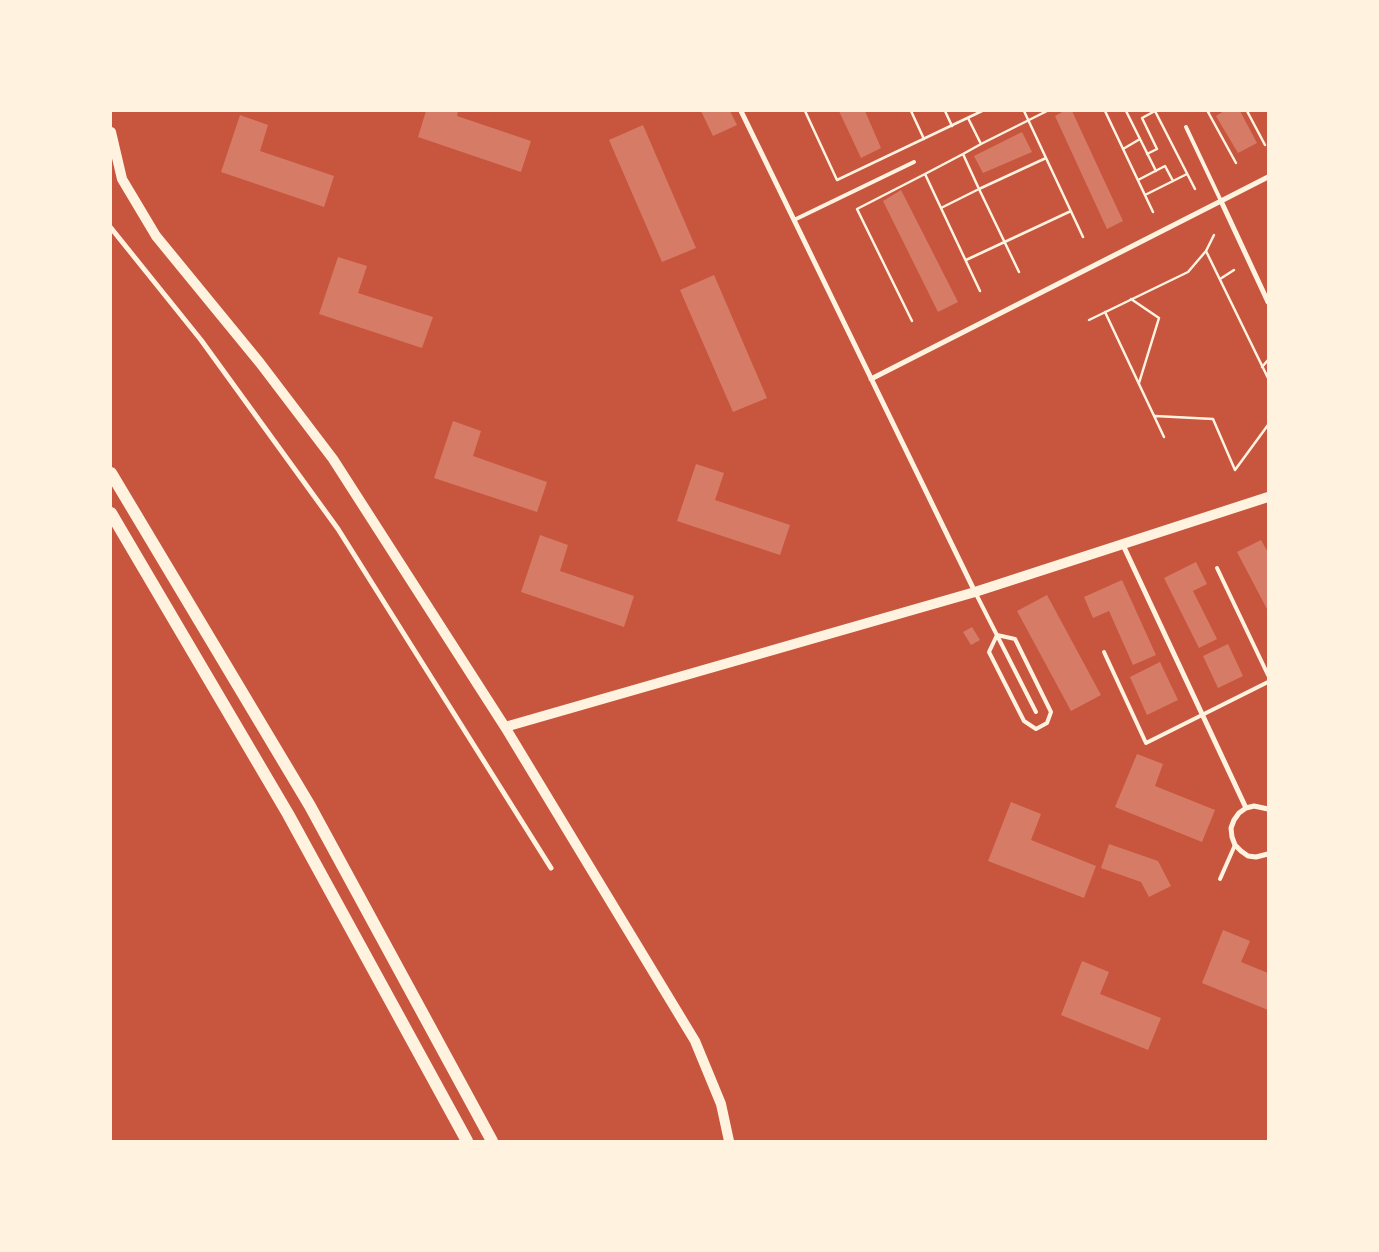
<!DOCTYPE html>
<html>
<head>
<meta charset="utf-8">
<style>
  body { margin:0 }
  #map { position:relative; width:1379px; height:1252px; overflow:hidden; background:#c8553d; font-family:"Nunito Sans",sans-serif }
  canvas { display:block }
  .frame { position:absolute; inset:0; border:112px solid #fff3e0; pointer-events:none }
</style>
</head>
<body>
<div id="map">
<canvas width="1379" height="1252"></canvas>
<div class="frame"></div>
</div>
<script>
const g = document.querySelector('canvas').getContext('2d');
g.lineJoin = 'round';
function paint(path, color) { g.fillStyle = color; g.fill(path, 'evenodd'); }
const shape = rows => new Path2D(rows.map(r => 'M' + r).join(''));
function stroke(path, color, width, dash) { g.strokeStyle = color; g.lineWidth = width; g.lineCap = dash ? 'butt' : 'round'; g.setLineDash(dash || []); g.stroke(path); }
paint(shape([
  [426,111,458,111,457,116,531,141,521,172,418,137],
  [701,111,730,111,737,125,713,136],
  [839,111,865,111,881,148,861,158],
  [1064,111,1072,111,1123,221,1107,229,1055,116],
  [1224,111,1240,111,1257,143,1238,153,1216,116],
  [240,115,268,125,260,151,334,176,324,207,221,172],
  [643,125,696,248,662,262,609,140],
  [1022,132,1032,152,983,173,974,156],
  [901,190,958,302,938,312,883,201],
  [338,257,367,266,358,293,433,317,422,348,319,314],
  [714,275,767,398,733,412,680,290],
  [453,421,481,431,473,456,547,482,537,512,434,478],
  [696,464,724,473,715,500,790,525,780,555,677,521],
  [540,535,568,545,560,571,634,596,624,627,521,592],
  [1261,540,1268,552,1268,611,1237,552],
  [1196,562,1207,584,1193,591,1217,639,1199,648,1164,578],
  [1122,580,1156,655,1133,665,1109,611,1093,618,1084,597],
  [1047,595,1101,695,1071,711,1017,611],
  [972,627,980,640,971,645,963,632],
  [1228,644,1243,676,1218,688,1203,656],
  [1160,662,1178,700,1147,715,1130,677],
  [1137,754,1163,764,1155,786,1215,810,1202,842,1115,807],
  [1011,802,1041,814,1031,840,1096,866,1084,898,988,861],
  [1109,844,1158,861,1171,886,1149,897,1141,882,1101,868],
  [1223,930,1250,941,1241,962,1268,973,1268,1010,1202,983],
  [1082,961,1109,972,1100,994,1161,1018,1148,1050,1061,1015]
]), '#d67c66');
stroke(shape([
  [805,111,837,180,982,111],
  [911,111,924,139],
  [945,111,952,126],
  [1024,111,1083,237],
  [1105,111,1153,212],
  [1126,111,1156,171],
  [1155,111,1195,189],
  [1210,111,1208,112,1236,163],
  [1247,111,1265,145],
  [968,118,981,144,1047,111],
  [981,144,963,154,979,189,1046,158],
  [1123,149,1140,139],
  [963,154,925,174,980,291],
  [1147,154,1157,149,1142,118,1155,111],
  [1138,180,1165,166,1173,181],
  [1145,195,1187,174],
  [941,208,979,189,1019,272],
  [1214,235,1206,251,1268,378],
  [966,260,1071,211],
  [1220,279,1234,270],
  [1131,299,1159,318,1139,383],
  [1105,312,1164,437],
  [1089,320,1188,272,1206,251],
  [912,321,857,209,925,174],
  [1262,367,1268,360],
  [1155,416,1213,419,1235,470],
  [1235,470,1268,425]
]), '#fff3e0', 2.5);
stroke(shape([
  [1186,127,1221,201],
  [794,220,914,162],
  [1217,568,1268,675],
  [975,592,1036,712],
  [997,635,1015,639,1051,712,1047,723,1036,729,1024,721,989,652,997,635],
  [1104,652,1146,743,1268,682],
  [1220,879,1235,845]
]), '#fff3e0', 4);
stroke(shape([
  [741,111,975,592],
  [1221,201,1268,177],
  [111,228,201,340,338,529,551,868],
  [871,379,1221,201,1268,302],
  [1123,545,1246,808],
  [1268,809,1254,806,1246,808,1239,813,1234,820,1231,828,1232,837,1235,845,1241,851,1248,856,1256,857,1268,854]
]), '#fff3e0', 5);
stroke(shape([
  [111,132,122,179,156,236,260,363,333,459,505,727,695,1041,721,1104,729,1141],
  [505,727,975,592,1268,497]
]), '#fff3e0', 10);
stroke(shape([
  [111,473,310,806,492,1141],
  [111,513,288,814,467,1141]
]), '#fff3e0', 12);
</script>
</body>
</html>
